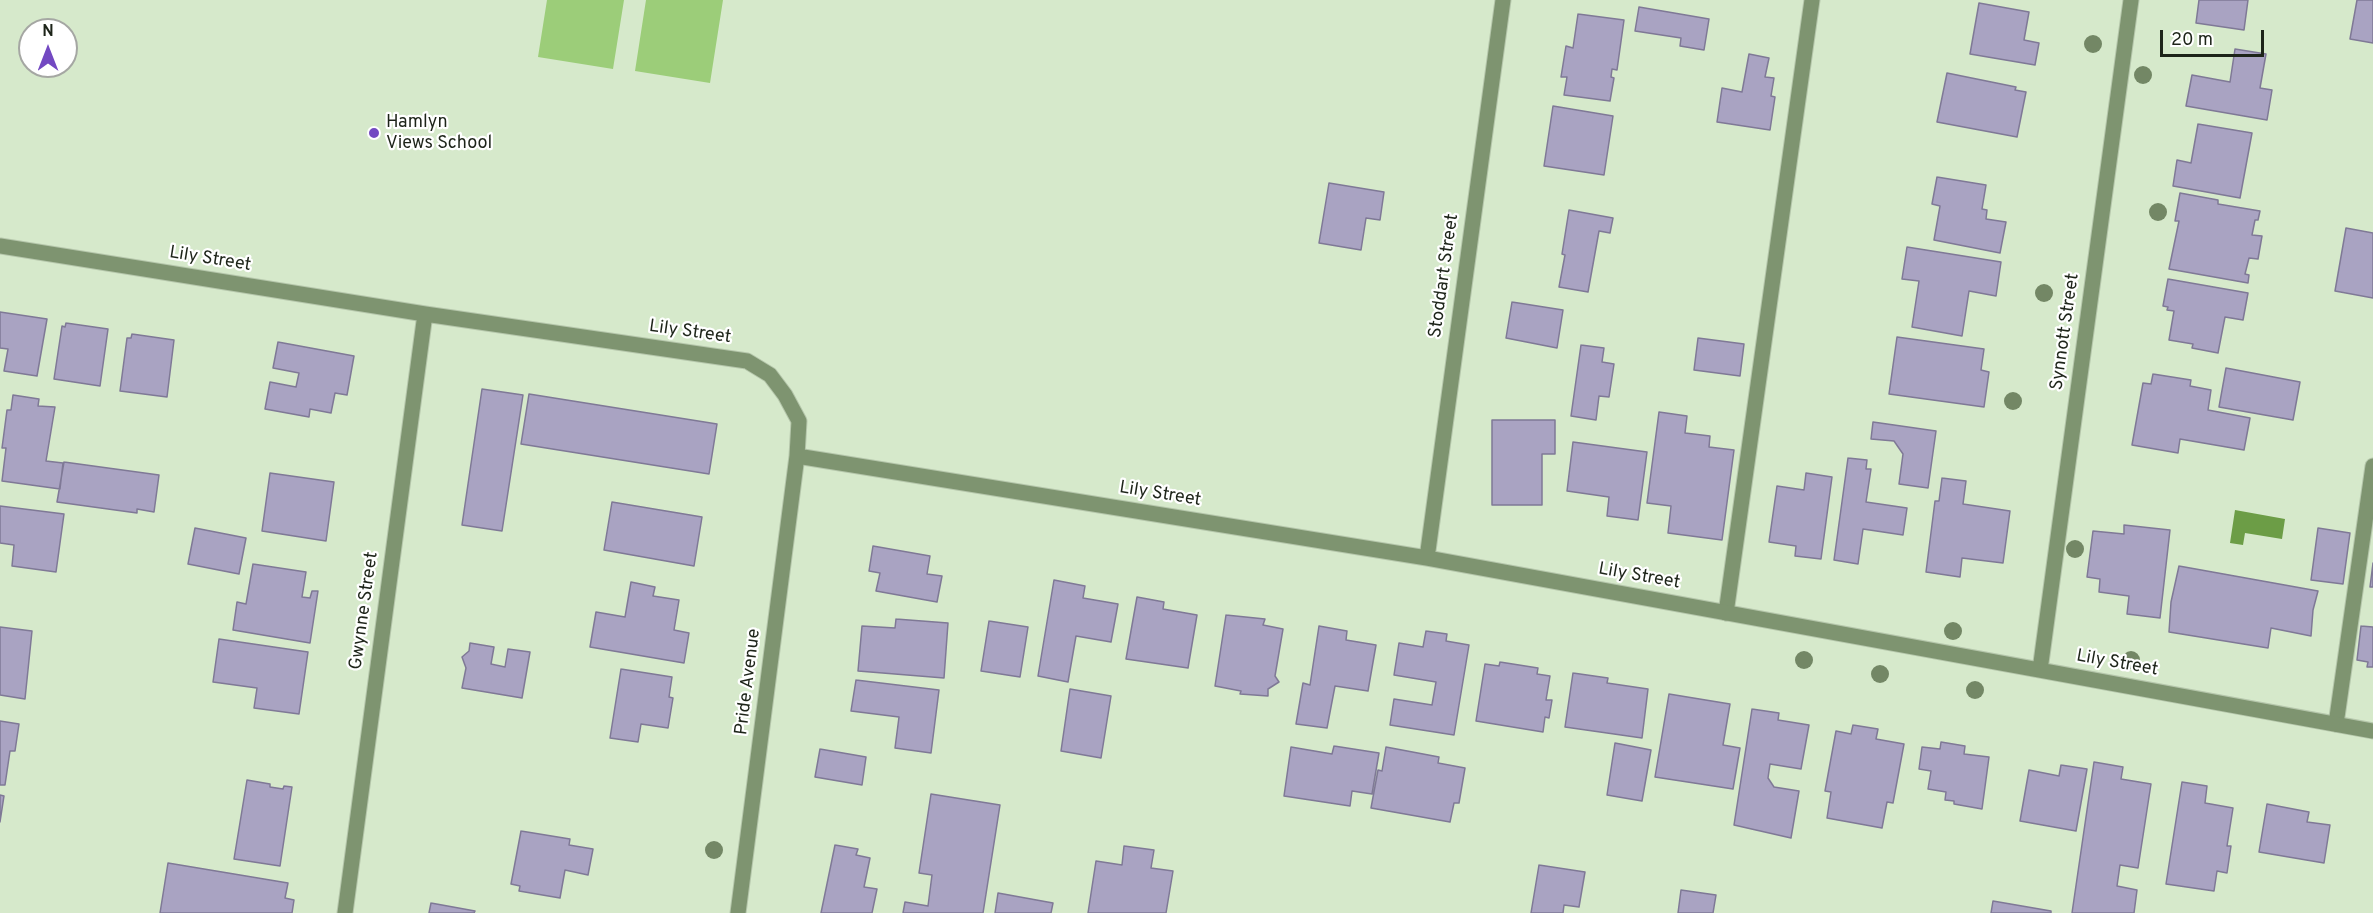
<!DOCTYPE html>
<html>
<head>
<meta charset="utf-8">
<style>
  body { margin:0 }
  #map { position:relative; width:2373px; height:913px; overflow:hidden; background:#d6e9cb; font-family:Overpass,sans-serif }
  canvas { display:block }
  .north { position:absolute; left:18px; top:18px; width:60px; height:60px; box-sizing:border-box; background:#fff; border:2px solid #a5a7a3; border-radius:50%; rotate:0deg; font-size:16px; font-weight:700; line-height:24px; text-align:center; color:#1d2419 }
  .north::after { content:''; display:block; margin:auto; width:21px; height:27px; background:#7349c2; clip-path:polygon(50% 0,100% 100%,50% 72%,0 100%) }
  .scale { position:absolute; left:2160px; top:30px; width:104px; height:27px; box-sizing:border-box; border:3px solid #1d2419; border-top:0; padding-left:8px; font-size:18px; line-height:21px; white-space:nowrap; color:#1d2419; -webkit-text-stroke:4px #fff; paint-order:stroke }
</style>
</head>
<body>
<div id="map">
<canvas width="2373" height="913"></canvas>
<div class="north">N</div>
<div class="scale">20 m</div>
</div>
<script>
const g = document.querySelector('canvas').getContext('2d');
g.lineJoin = 'round';
function paint(path, color) { g.fillStyle = color; g.fill(path, 'evenodd'); }
const shape = rows => new Path2D(rows.map(r => 'M' + r).join(''));
function stroke(path, color, width, dash) { g.strokeStyle = color; g.lineWidth = width; g.lineCap = dash ? 'butt' : 'round'; g.setLineDash(dash || []); g.stroke(path); }
function write(font, color, halo, rows, align = 'center') {
  g.font = font + ' Overpass,sans-serif'; g.lineWidth = 4.5; g.setLineDash([]); g.textBaseline = 'middle'; g.strokeStyle = halo; g.fillStyle = color; for (const [text, x, y, turn = 0] of rows) {
    g.save(); g.translate(x, y); g.rotate((+turn || 0) * Math.PI / 180); g.textAlign = isNaN(turn) ? turn : align; if (halo) g.strokeText(text, 0, 0); g.fillText(text, 0, 0); g.restore();
  }
}
paint(shape([
  [547,0,624,0,613,69,538,57],
  [646,0,723,0,710,83,635,71]
]), '#9ccd79');
paint(shape([
  [2235,510,2285,519,2282,539,2245,533,2243,545,2230,543]
]), '#6c9d46');
const building = shape([
  [2199,0,2248,0,2244,30,2196,23,2199,0],
  [2357,0,2373,0,2373,43,2350,39,2357,0],
  [1979,3,2029,12,2024,40,2039,43,2035,65,1970,54,1979,3],
  [1639,7,1709,19,1704,50,1680,46,1681,38,1635,31,1639,7],
  [1578,14,1624,20,1617,70,1612,69,1611,77,1614,78,1610,101,1564,95,1567,77,1561,77,1566,46,1573,48,1578,14],
  [2235,49,2266,54,2260,88,2272,90,2267,120,2186,106,2192,75,2230,82,2235,49],
  [1749,54,1769,58,1765,77,1774,78,1771,96,1775,97,1770,130,1717,122,1722,88,1742,92,1749,54],
  [1947,73,2016,87,2015,90,2026,92,2017,137,1937,122,1947,73],
  [1553,106,1613,116,1604,175,1544,166,1553,106],
  [2198,124,2252,133,2240,198,2173,186,2177,160,2191,163,2198,124],
  [1937,177,1986,185,1982,209,1987,210,1986,219,2006,222,2000,253,1934,240,1940,206,1932,204,1937,177],
  [1329,183,1384,192,1380,220,1366,218,1361,250,1319,243,1329,183],
  [2180,193,2218,200,2218,204,2260,211,2258,220,2255,220,2252,235,2262,236,2258,259,2249,258,2245,274,2249,275,2248,283,2169,269,2179,221,2175,221,2180,193],
  [1569,210,1613,218,1610,233,1599,231,1588,292,1559,287,1565,255,1562,254,1569,210],
  [2346,228,2373,233,2373,298,2335,291,2346,228],
  [1907,247,2001,262,1996,296,1969,291,1962,336,1912,327,1919,281,1902,279,1907,247],
  [2168,279,2248,293,2243,320,2225,317,2218,353,2192,348,2193,344,2169,340,2174,311,2167,310,2168,307,2163,306,2168,279],
  [1512,302,1563,310,1557,348,1506,338,1512,302],
  [0,312,47,319,37,376,4,371,8,349,0,348,0,312],
  [66,323,108,329,100,386,54,379,62,326,65,327,66,323],
  [132,334,174,340,167,397,120,391,127,338,131,338,132,334],
  [1897,337,1984,349,1981,370,1989,372,1984,407,1889,394,1897,337],
  [1698,338,1744,344,1740,376,1694,370,1698,338],
  [278,342,354,356,347,395,335,393,331,413,310,409,309,417,265,409,270,382,296,387,299,373,273,368,278,342],
  [1581,345,1604,348,1602,362,1614,364,1609,397,1599,396,1596,420,1571,416,1581,345],
  [2226,368,2300,382,2293,420,2219,407,2226,368],
  [2153,374,2191,380,2190,386,2211,390,2208,410,2250,418,2244,450,2180,439,2178,453,2132,445,2143,383,2151,384,2153,374],
  [482,389,523,395,502,531,462,525,482,389],
  [529,394,717,424,709,474,521,444,529,394],
  [13,395,39,399,38,406,55,407,46,461,63,463,60,489,2,481,6,448,2,448,7,410,11,410,13,395],
  [1659,412,1687,416,1685,433,1710,436,1709,447,1734,450,1722,540,1668,533,1671,506,1647,503,1659,412],
  [1492,420,1555,420,1555,454,1542,454,1542,505,1492,505,1492,420],
  [1873,422,1936,431,1928,488,1899,484,1903,454,1894,441,1871,439,1873,422],
  [1573,442,1647,452,1638,520,1607,516,1609,497,1567,491,1573,442],
  [1848,458,1867,460,1866,469,1871,469,1866,502,1907,508,1903,535,1863,529,1858,564,1834,560,1848,458],
  [64,462,159,475,154,512,137,509,137,513,57,502,64,462],
  [270,473,334,482,326,541,262,531,270,473],
  [1806,473,1832,477,1821,559,1795,556,1796,546,1769,542,1777,486,1804,490,1806,473],
  [1942,478,1966,481,1963,504,2010,511,2003,563,1962,558,1960,577,1926,572,1935,501,1939,501,1942,478],
  [612,502,702,517,694,566,604,550,612,502],
  [0,506,64,514,56,572,12,566,14,545,0,543,0,506],
  [2124,525,2170,530,2160,618,2127,614,2129,596,2099,592,2100,579,2087,577,2093,531,2124,534,2124,525],
  [195,528,246,538,239,574,188,564,195,528],
  [2318,528,2350,533,2343,584,2311,580,2318,528],
  [873,546,930,556,927,574,942,576,937,602,876,591,880,573,869,571,873,546],
  [2373,563,2373,587,2370,587,2373,563],
  [253,564,306,572,302,597,310,598,312,591,318,591,310,643,233,630,237,602,246,604,253,564],
  [2179,566,2318,591,2313,610,2311,636,2271,628,2268,648,2169,632,2171,602,2179,566],
  [1054,580,1085,586,1083,598,1118,604,1111,642,1076,636,1068,682,1038,676,1054,580],
  [631,582,655,587,653,596,679,600,674,630,689,633,684,663,590,647,596,612,625,617,631,582],
  [1137,597,1164,602,1163,609,1197,615,1188,668,1126,659,1137,597],
  [1226,615,1265,619,1263,625,1283,629,1275,676,1279,682,1268,689,1268,696,1240,694,1241,691,1215,686,1226,615],
  [896,619,948,623,944,678,858,671,862,626,895,628,896,619],
  [989,621,1028,627,1020,677,981,671,989,621],
  [1319,626,1347,631,1346,640,1376,645,1368,691,1335,686,1327,728,1296,724,1303,683,1310,685,1319,626],
  [2361,626,2373,627,2373,667,2367,667,2368,662,2357,660,2361,626],
  [0,627,32,631,25,699,0,695,0,627],
  [1426,631,1447,634,1446,641,1469,645,1454,735,1390,725,1394,699,1432,705,1436,682,1394,675,1399,643,1423,647,1426,631],
  [219,639,308,652,299,714,254,708,257,688,213,682,219,639],
  [470,643,494,647,491,664,505,667,508,649,530,652,522,698,462,688,466,668,462,657,469,651,470,643],
  [1500,662,1538,668,1537,674,1550,676,1546,700,1552,700,1549,718,1545,717,1543,732,1476,721,1485,664,1499,666,1500,662],
  [621,669,672,677,669,697,673,698,668,728,641,724,638,742,610,738,621,669],
  [1573,673,1608,678,1607,683,1648,689,1642,738,1565,727,1573,673],
  [856,680,939,690,931,753,895,748,899,717,851,711,856,680],
  [1070,689,1111,696,1101,758,1061,751,1070,689],
  [1669,694,1730,704,1723,745,1740,748,1733,789,1655,777,1669,694],
  [1752,709,1779,713,1778,720,1809,725,1801,769,1770,764,1768,778,1774,787,1799,791,1791,838,1734,825,1752,709],
  [0,721,19,724,15,751,10,751,5,785,0,785,0,721],
  [1853,725,1878,729,1876,739,1904,744,1893,803,1887,802,1882,828,1827,818,1831,792,1825,791,1836,731,1851,734,1853,725],
  [1941,742,1965,746,1964,754,1989,757,1982,809,1954,804,1954,801,1945,800,1946,792,1928,789,1931,771,1919,769,1922,747,1940,749,1941,742],
  [1615,743,1651,750,1642,801,1607,795,1615,743],
  [1334,746,1379,753,1372,794,1352,791,1350,806,1284,796,1291,747,1332,754,1334,746],
  [1386,747,1439,757,1438,763,1465,768,1459,803,1454,803,1450,822,1371,808,1378,770,1382,771,1386,747],
  [820,749,866,757,862,785,815,777,820,749],
  [2094,762,2123,767,2121,779,2151,784,2138,868,2120,865,2117,886,2137,890,2134,913,2072,913,2094,762],
  [2061,765,2087,769,2076,831,2020,821,2029,770,2059,776,2061,765],
  [247,780,270,784,270,787,283,789,284,786,292,787,280,866,234,859,247,780],
  [2182,782,2207,786,2205,803,2233,808,2227,846,2231,846,2227,873,2217,871,2214,891,2166,884,2182,782],
  [931,794,1000,805,983,913,903,913,905,902,928,906,932,875,919,873,931,794],
  [0,795,4,796,0,822,0,795],
  [2267,804,2309,812,2307,822,2330,825,2324,863,2259,852,2267,804],
  [521,831,570,839,569,845,593,849,588,875,565,870,560,898,519,891,520,886,511,884,521,831],
  [835,845,858,849,856,855,870,858,864,887,877,889,872,913,821,913,835,845],
  [1124,846,1154,850,1151,868,1173,871,1166,913,1088,913,1096,861,1122,865,1124,846],
  [168,863,288,883,285,898,294,900,292,913,160,913,168,863],
  [1539,865,1585,872,1579,907,1564,905,1563,913,1531,913,1539,865],
  [1681,890,1716,895,1713,913,1678,913,1681,890],
  [998,893,1053,903,1051,913,995,913,998,893],
  [1993,901,2051,911,2051,913,1991,913,1993,901],
  [431,903,475,911,474,913,429,913,431,903]
]);
paint(building, '#a9a3c2');
stroke(building, '#7f7996', 1.5);
const lane = shape([
  [1726,613,1812,0],
  [2336,724,2373,466]
]);
const street = shape([
  [0,246,425,314,747,361,770,375,785,395,799,421,797,456,1427,558,2373,731],
  [1427,558,1503,0],
  [2040,670,2131,0],
  [345,913,425,314],
  [738,913,797,456]
]);
stroke(lane, '#b5c6ab', 17);
stroke(street, '#b5c6ab', 17);
stroke(lane, '#7e9470', 15);
stroke(street, '#7e9470', 15);
g.fillStyle = '#738765';
for (const [x, y] of [
  [2093,44],
  [2143,75],
  [2158,212],
  [2044,293],
  [2013,401],
  [2075,549],
  [1953,631],
  [1804,660],
  [2131,660],
  [1880,674],
  [1975,690],
  [714,850]
]) { g.beginPath(); g.arc(x, y, 9, 0, 2 * Math.PI); g.fill(); }
for (const [x, y, r, color] of [
  [374,133,6,"#7349c2"]
]) { const dot = new Path2D(); dot.arc(x, y, r, 0, 2 * Math.PI); g.fillStyle = color; g.fill(dot); stroke(dot, '#fff', 2); }
write('18px', '#1d2419', '#fff', [
  ["Hamlyn",386,123],
  ["Views School",386,144]
], 'left');
write('18px', '#1d2419', '#fff', [
  ["Lily Street",210,260,9],
  ["Stoddart Street",1445,276,-82],
  ["Synnott Street",2066,332,-82],
  ["Lily Street",690,333,8],
  ["Lily Street",1160,495,9],
  ["Lily Street",1639,577,10],
  ["Gwynne Street",365,611,-82],
  ["Lily Street",2117,664,10],
  ["Pride Avenue",749,682,-83]
]);
</script>
</body>
</html>
